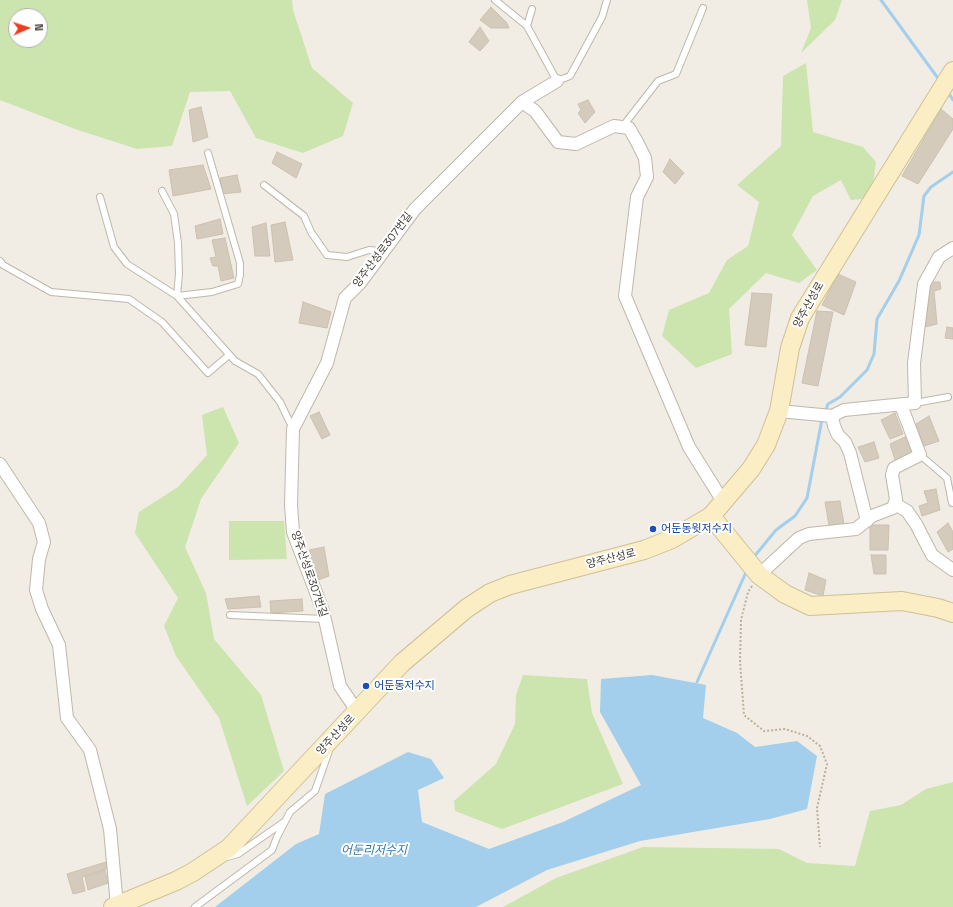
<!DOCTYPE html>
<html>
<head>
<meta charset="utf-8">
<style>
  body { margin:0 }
  #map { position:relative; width:953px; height:907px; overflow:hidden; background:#f1ede4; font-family:"Space Grotesk",sans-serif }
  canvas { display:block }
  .north { position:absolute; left:8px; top:8px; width:40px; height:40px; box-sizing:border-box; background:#fff; border:1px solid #b4b1ae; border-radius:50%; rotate:87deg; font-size:11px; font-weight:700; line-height:16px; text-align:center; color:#433d34 }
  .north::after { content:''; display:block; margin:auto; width:14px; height:18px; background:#ee3c1e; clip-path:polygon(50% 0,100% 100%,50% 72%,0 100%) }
</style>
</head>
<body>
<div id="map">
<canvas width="953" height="907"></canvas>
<div class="north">N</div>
</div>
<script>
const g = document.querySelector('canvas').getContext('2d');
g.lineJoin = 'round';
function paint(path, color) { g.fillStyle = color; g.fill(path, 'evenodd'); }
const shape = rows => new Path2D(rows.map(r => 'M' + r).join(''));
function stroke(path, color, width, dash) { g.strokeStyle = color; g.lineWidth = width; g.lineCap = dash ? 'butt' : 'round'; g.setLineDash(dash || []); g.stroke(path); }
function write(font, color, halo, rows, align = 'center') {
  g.font = font + ' "Space Grotesk","Noto Sans KR",sans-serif'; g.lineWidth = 4; g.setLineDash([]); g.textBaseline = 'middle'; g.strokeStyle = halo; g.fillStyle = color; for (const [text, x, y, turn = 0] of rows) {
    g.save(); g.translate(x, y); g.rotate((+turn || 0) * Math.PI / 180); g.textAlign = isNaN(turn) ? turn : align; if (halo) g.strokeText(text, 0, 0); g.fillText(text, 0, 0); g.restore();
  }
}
paint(shape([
  [0,0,292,0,293,10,312,68,353,103,343,136,303,153,256,138,230,91,190,92,172,146,137,149,75,129,0,100],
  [16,16,40,16,40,40,16,40],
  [807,0,842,0,835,20,801,53,811,28],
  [806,63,813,132,863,147,876,162,871,198,851,200,841,180,813,196,792,235,817,270,799,283,766,273,729,309,732,354,696,368,662,336,669,310,709,293,727,260,748,246,759,202,737,185,781,146,783,76],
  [223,407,239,443,201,499,185,547,206,593,214,639,261,695,284,771,247,806,219,718,176,656,164,626,178,598,135,533,139,512,178,487,207,455,202,415],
  [229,521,284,521,287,559,229,560],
  [523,675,587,679,592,713,623,784,502,829,455,811,454,801,496,764,515,724,516,695],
  [953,782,953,907,503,907,556,878,643,847,779,849,807,863,855,866,870,811,901,805,926,789]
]), '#cce4ae');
paint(shape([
  [652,675,706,685,703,718,737,733,755,747,797,741,817,756,807,809,770,819,640,841,547,870,476,907,215,907,296,844,319,834,325,794,408,752,431,759,444,778,418,790,422,822,489,849,563,822,641,785,600,712,601,679]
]), '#a3ceec');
stroke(shape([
  [881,0,940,81],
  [948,92,953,100],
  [825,412,828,404,840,397,867,370,874,354,877,319,899,281,919,235,924,196,931,187,953,172],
  [753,558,776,530,795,516,807,498,822,419],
  [697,682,747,570]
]), '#a3ceec', 3);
const building = shape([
  [491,7,507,23,509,28,491,28,480,20,491,7],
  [480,27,489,41,480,51,469,42,480,27],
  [588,100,595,112,585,123,578,113,581,110,578,104,588,100],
  [201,107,208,137,193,142,189,110,201,107],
  [941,109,953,119,953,129,918,184,902,176,941,109],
  [277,152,302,164,296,178,272,163,277,152],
  [670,159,684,173,675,184,663,172,670,159],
  [203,165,211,189,173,196,169,170,203,165],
  [237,175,241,192,222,194,220,178,237,175],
  [220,219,223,234,197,239,195,226,220,219],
  [285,222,293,260,275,262,271,225,285,222],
  [266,223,270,256,255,256,252,227,266,223],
  [225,238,234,278,221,281,218,266,213,266,210,258,216,257,212,240,225,238],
  [838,274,856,282,844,315,822,305,838,274],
  [928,282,940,282,941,289,934,291,937,324,925,327,925,295,928,282],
  [752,293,772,294,766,347,745,345,752,293],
  [303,302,331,312,327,328,299,323,303,302],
  [817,311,833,312,818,386,802,383,817,311],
  [947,327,953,328,953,339,945,338,947,327],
  [319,412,330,435,322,439,310,416,319,412],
  [895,413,903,434,890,439,881,420,895,413],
  [929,416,939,441,924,446,916,424,929,416],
  [905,437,914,457,896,463,890,444,905,437],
  [874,442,879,458,865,462,858,447,874,442],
  [936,489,940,510,922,516,919,506,928,503,924,491,936,489],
  [840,501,844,524,829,525,825,502,840,501],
  [948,523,953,532,953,549,948,552,937,532,948,523],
  [870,525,889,525,888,550,870,550,870,525],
  [324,547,329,576,318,580,309,550,324,547],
  [871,555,886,555,886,574,874,574,871,555],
  [809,573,826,580,823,596,805,590,809,573],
  [259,596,261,607,228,609,225,599,259,596],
  [302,599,303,611,271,613,270,601,302,599],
  [106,862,108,868,82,877,85,891,73,894,67,874,106,862],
  [105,870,108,883,88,890,85,877,105,870]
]);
paint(building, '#d5cbbd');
stroke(building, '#ccc0ae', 1);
const lane = shape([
  [495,0,527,26,557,81,570,76,602,17,607,0],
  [527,26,532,9],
  [623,126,658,81,676,74,703,8],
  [264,185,304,216,311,232,327,255,347,257,369,250,381,251],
  [162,191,174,214,178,243,179,274,177,296],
  [100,197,114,247,127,264,177,296,235,361,258,374,280,402,293,429],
  [0,261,3,265,51,292,129,299,162,322,208,373,229,355],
  [177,296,212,292,238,284,240,275,240,263,208,153],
  [915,403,948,397],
  [920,455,947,478,952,503],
  [230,615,325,619],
  [227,857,238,854,284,822],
  [195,907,272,850,277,837,290,812,315,791,330,748]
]);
const street = shape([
  [522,102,557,81],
  [779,411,832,416,844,410,915,403,914,363,924,284,939,257,953,248],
  [832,416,834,426,838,435,845,442,850,453,867,521],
  [0,464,39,523,44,542,39,559,36,590,42,609,59,645,67,718,90,750,110,829,117,906],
  [895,504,907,511,916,524,932,555,953,570],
  [759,575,799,538,809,534,856,529,872,516,893,508,896,499,892,475,894,468,920,455,901,405],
  [357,711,340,686,323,611,293,532,291,505,293,429,327,363,345,298,360,283,415,209,522,102,535,111,558,142,576,144,614,126,629,128,637,142,645,158,647,177,637,197,625,296,689,447,724,503]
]);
const secondary = shape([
  [711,516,759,575,785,594,810,606,902,601,938,608,953,613],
  [113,907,176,881,193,872,229,848,402,663,467,608,490,593,510,585,644,550,672,539,711,516,751,469,766,445,779,411,790,348,800,318,953,71]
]);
stroke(lane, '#bfb7aa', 8);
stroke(street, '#bfb7aa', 14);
stroke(secondary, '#cfc096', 20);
stroke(shape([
  [752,586,748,592,741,620,740,662,744,715,764,731,785,729,807,736,820,746,827,764,817,808,820,847]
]), '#bdb099', 2, [2, 2]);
stroke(lane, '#fff', 6);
stroke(street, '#fff', 12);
stroke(secondary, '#fbeec4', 18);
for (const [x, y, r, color] of [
  [653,529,4,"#1a4fb4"],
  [366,686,4,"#1a4fb4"]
]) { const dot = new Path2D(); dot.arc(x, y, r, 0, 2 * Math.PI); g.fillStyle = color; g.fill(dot); stroke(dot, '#fff', 1.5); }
write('11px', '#433d34', '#fff', [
  ["양주산성로307번길",383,250,-53],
  ["양주산성로",809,305,-61],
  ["양주산성로",611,559,-14],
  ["양주산성로307번길",309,574,71],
  ["양주산성로",336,735,-47]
]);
write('11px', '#164399', '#fff', [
  ["어둔동윗저수지",661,529],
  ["어둔동저수지",374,686]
], 'left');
write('italic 12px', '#3478a8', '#fff', [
  ["어둔리저수지",374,851]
]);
</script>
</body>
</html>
